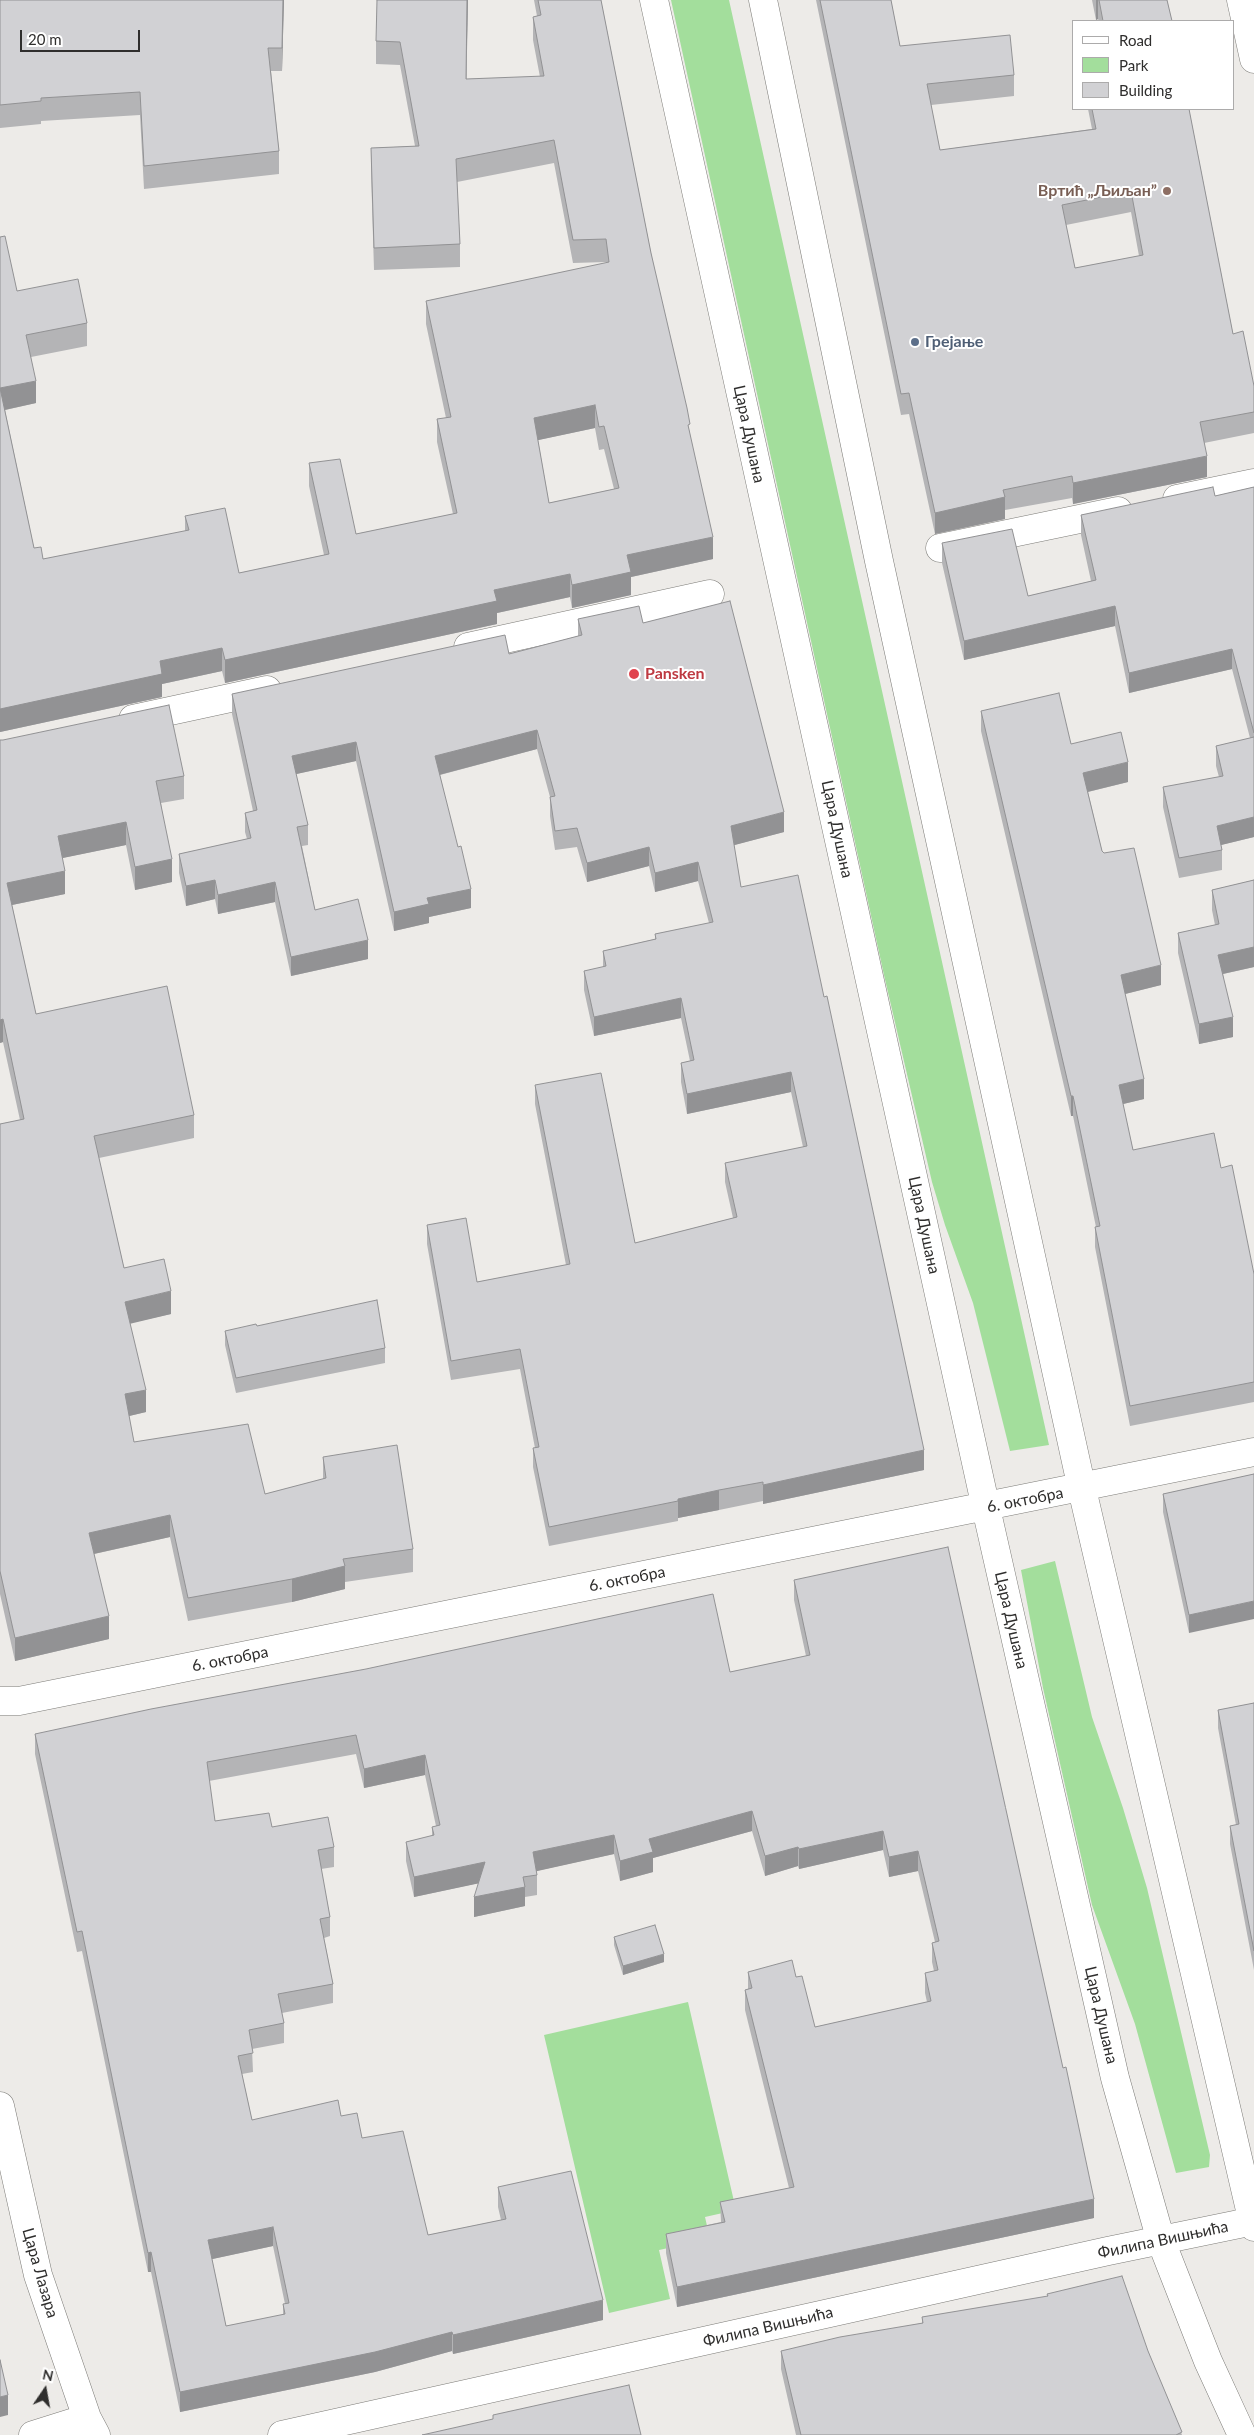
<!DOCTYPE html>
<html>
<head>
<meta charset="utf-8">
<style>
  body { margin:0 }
  #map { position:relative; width:1254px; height:2435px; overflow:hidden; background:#edebe8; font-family:Lato,sans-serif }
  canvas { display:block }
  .legend { position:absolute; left:1072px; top:20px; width:162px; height:90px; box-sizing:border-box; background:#fff; border:1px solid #acabab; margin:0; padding:6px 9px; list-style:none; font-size:15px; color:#2f2e2d }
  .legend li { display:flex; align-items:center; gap:10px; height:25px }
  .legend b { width:25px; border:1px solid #acabab }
  .north { position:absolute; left:20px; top:2365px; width:50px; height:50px; -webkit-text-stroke:4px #fff; paint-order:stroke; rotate:12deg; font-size:14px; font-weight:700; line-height:20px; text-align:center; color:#2f2e2d }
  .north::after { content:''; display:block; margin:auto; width:18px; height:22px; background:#2f2e2d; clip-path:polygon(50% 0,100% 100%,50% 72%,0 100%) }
  .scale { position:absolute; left:20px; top:30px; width:120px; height:22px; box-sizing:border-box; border:2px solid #2f2e2d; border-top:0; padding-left:6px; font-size:15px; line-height:18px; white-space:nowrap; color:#2f2e2d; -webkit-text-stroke:4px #fff; paint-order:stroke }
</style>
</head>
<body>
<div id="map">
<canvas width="1254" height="2435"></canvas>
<ul class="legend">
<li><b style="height:6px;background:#fff"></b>Road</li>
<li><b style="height:14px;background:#a3de9c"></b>Park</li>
<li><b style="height:14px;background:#d1d1d4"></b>Building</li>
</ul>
<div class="north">N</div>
<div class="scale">20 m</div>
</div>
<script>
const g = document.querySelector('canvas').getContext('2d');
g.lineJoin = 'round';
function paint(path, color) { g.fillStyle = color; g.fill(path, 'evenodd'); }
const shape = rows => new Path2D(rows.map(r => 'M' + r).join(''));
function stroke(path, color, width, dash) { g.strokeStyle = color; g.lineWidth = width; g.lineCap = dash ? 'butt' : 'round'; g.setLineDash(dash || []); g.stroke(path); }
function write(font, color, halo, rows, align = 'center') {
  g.font = font + ' Lato,sans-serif'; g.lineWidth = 4; g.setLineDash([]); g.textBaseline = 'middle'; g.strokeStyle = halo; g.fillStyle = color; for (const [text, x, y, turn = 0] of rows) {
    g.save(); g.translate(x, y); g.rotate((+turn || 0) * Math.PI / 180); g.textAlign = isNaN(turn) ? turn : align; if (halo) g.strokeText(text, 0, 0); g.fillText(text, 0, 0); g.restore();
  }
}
paint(shape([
  [671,0,729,0,1049,1445,1010,1451,973,1303,945,1225,932,1182,884,975],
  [1055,1561,1092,1717,1123,1808,1147,1888,1210,2155,1209,2167,1176,2173,1135,2024,1092,1905,1043,1688,1021,1570],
  [688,2002,736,2210,705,2217,710,2239,659,2250,670,2299,609,2313,544,2035]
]), '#a3de9c');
const minor = shape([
  [654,0,986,1508,1115,2078,1161,2241,1208,2361,1242,2435],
  [763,0,879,561,1082,1489,1254,2227],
  [1241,0,1254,59],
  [1177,499,1254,483],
  [940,548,1118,511],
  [468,647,710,594],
  [133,719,267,690],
  [0,1701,19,1701,1254,1452],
  [0,2106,38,2275,87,2418,96,2435],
  [33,2435,87,2418],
  [282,2435,1108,2251,1254,2221]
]);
stroke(minor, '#7d7c78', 29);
stroke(minor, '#fff', 28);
paint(shape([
  [0,0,284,0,282,71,271,71,279,151,279,174,144,189,140,115,41,121,41,124,0,128],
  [468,0,466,79,540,77,533,40,533,17,537,16,534,0,601,0,651,253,690,434,713,559,631,577,631,595,572,608,570,597,497,613,497,624,225,683,222,671,162,684,162,697,0,732,0,237,17,291,87,323,87,346,31,357,36,403,5,410,34,548,43,559,185,531,185,516,239,573,324,555,309,486,309,463,356,534,453,514,437,442,437,419,446,418,426,324,426,301,606,263,606,262,573,263,554,163,457,182,460,244,460,267,374,270,371,170,371,148,415,146,400,65,376,64,376,41],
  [595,428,599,450,604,449,614,489,549,503,538,440],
  [816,0,891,0,900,46,1014,75,1014,96,931,105,940,150,1092,129,1088,109,1189,109,1233,334,1254,386,1254,433,1204,443,1207,477,1073,504,1072,498,1005,510,1005,519,935,534,909,414,901,415],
  [1131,212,1139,256,1075,268,1066,225],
  [1092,0,1167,0,1172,21,1099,21,1098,19,1096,20],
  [1254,487,1254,837,1221,845,1222,850,1222,870,1179,878,1163,807,1163,787,1219,777,1216,766,1216,746,1250,738,1232,669,1129,693,1115,626,964,660,942,563,942,543,1028,596,1091,581,1081,535,1081,515,1215,496],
  [578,619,643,623,784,832,734,845,741,887,924,1470,763,1504,763,1501,719,1510,678,1518,678,1521,549,1546,533,1467,533,1448,535,1448,520,1369,451,1380,427,1244,427,1225,477,1282,566,1265,535,1104,535,1085,635,1243,733,1218,725,1182,725,1163,803,1147,791,1092,687,1114,681,1082,681,1063,690,1061,681,1018,594,1036,584,990,584,971,603,967,603,951,655,939,655,934,709,923,698,881,655,892,649,866,587,882,577,847,555,850,550,816,550,797,537,749,440,775,471,908,429,917,429,923,394,931,356,761,296,774,308,825,308,845,302,846,315,910,368,959,291,976,275,902,218,914,215,899,186,906,179,873,179,854,247,839,245,832,245,813,253,811,232,714,232,694,509,654,578,636],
  [981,711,1071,744,1128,782,1088,792,1102,851,1161,985,1125,994,1144,1099,1123,1104,1133,1150,1221,1168,1254,1274,1254,1402,1130,1426,1095,1247,1095,1227,1096,1227,1073,1116,1071,1116,981,731],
  [0,740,184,776,184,799,161,803,172,882,135,890,126,845,62,858,65,894,12,905,36,1014,194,1115,194,1138,99,1158,124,1268,171,1314,130,1323,146,1412,129,1416,134,1442,265,1494,323,1479,323,1457,413,1549,413,1572,345,1582,345,1589,292,1602,188,1621,170,1537,94,1554,109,1639,15,1661,0,1594,0,1124,20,1120,3,1042,0,1043],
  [1254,880,1254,967,1223,974,1233,1037,1199,1044,1178,953,1178,933,1215,925,1212,910,1212,890],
  [257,1326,385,1348,385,1363,236,1393,225,1345,225,1331],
  [1254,1474,1189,1633,1163,1512,1163,1494],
  [794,1580,1094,2218,677,2307,666,2253,666,2234,721,2222,720,2202,789,2188,745,2010,745,1990,748,1989,748,1972,796,1977,815,2027,927,2002,925,1993,925,1973,934,1971,932,1962,932,1943,935,1942,918,1871,889,1877,883,1850,799,1869,798,1866,765,1876,752,1831,653,1858,653,1872,620,1881,614,1854,536,1871,537,1875,537,1895,525,1897,525,1906,474,1917,479,1883,414,1897,406,1861,406,1842,432,1836,432,1827,436,1826,425,1775,364,1788,356,1754,209,1781,215,1821,272,1827,334,1847,334,1867,321,1869,330,1917,330,1936,324,1938,333,1984,333,2003,282,2013,284,2023,284,2043,252,2049,253,2072,242,2074,252,2120,341,2116,362,2138,428,2235,501,2220,498,2207,498,2187,603,2320,453,2354,452,2351,375,2372,180,2412,151,2272,148,2272,82,1951,77,1952,35,1754,35,1734,730,1672,806,1656,794,1600],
  [273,2246,285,2304,283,2304,283,2315,226,2326,212,2259],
  [1254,1703,1254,1970,1230,1844,1230,1826,1236,1825,1218,1728,1218,1710],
  [614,1937,664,1962,623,1975,614,1945],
  [1047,2294,1148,2351,1182,2435,796,2435,781,2369,781,2351,922,2323,922,2317,1047,2297]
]), '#b4b4b6');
paint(shape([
  [283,0,284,0,282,71,282,48],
  [467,0,468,0,466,102,466,79],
  [1096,0,1098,0,1098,19,1096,20],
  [36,381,36,403,0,411,0,388],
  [595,405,595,428,534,441,534,418],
  [1207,456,1207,477,1073,504,1073,483],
  [1005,497,1005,519,935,534,935,513],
  [713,537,713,559,631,577,631,595,572,608,572,585,627,555],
  [570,574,570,597,497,613,497,624,225,683,225,660,494,590],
  [1115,606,1115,626,964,660,964,641],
  [222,648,222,671,162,684,162,697,0,732,0,709,160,661],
  [1232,649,1232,669,1129,693,1129,673],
  [537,730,537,749,435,776,435,756],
  [356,742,356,761,292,775,292,756],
  [1128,762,1128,782,1083,793,1083,773],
  [784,812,784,832,731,846,731,826],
  [1254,817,1254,837,1217,846,1217,826],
  [126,822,126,845,58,859,58,836],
  [649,847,649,866,587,882,587,863],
  [172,859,172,882,135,890,135,867],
  [698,862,698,881,655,892,655,873],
  [65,871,65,894,7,906,7,883],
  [215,880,215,899,186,906,186,886],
  [275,882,275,902,218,914,218,895],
  [471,889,471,908,429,917,429,923,394,931,394,912,427,898],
  [368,940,368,959,291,976,291,957],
  [1254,947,1254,967,1218,975,1218,955],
  [1161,965,1161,985,1121,995,1121,975],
  [681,998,681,1018,594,1036,594,1017],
  [1233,1017,1233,1037,1199,1044,1199,1024],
  [3,1019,3,1042,0,1043,0,1020],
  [791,1072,791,1092,687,1114,687,1094],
  [1144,1079,1144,1099,1119,1105,1119,1085],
  [1071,1096,1073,1096,1073,1116,1071,1116],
  [171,1291,171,1314,125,1325,125,1302],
  [146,1390,146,1412,125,1417,125,1394],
  [924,1450,924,1470,763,1504,763,1485],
  [719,1490,719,1510,678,1518,678,1499],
  [170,1515,170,1537,89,1555,89,1533],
  [345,1566,345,1589,292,1602,292,1579],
  [1254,1601,1254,1619,1189,1633,1189,1615],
  [109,1616,109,1639,15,1661,15,1638],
  [425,1755,425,1775,364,1788,364,1769],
  [752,1811,752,1831,653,1858,653,1872,620,1881,620,1861,649,1839],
  [883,1831,883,1850,799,1869,799,1849],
  [614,1835,614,1854,533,1872,533,1852],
  [798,1847,798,1866,765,1876,765,1856],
  [918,1851,918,1871,889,1877,889,1857],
  [485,1862,485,1882,414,1897,414,1877],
  [525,1887,525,1906,474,1917,474,1897],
  [664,1954,664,1962,623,1975,623,1966],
  [1094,2199,1094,2218,677,2307,677,2287],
  [273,2227,273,2246,208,2260,208,2240],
  [151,2252,151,2272,148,2272,148,2253],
  [603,2300,603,2320,453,2354,453,2335],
  [452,2332,452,2351,375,2372,180,2412,180,2392],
  [8,2395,8,2415,0,2417,0,2397]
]), '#929294');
const building = shape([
  [0,0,283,0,282,48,268,48,279,151,144,166,140,92,41,98,41,101,0,105,0,0],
  [377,0,467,0,466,79,544,76,533,17,541,15,538,0,601,0,651,253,687,408,690,424,688,425,713,537,627,555,631,572,572,585,570,574,494,590,497,601,225,660,222,648,160,661,162,674,0,709,0,237,5,236,17,291,78,279,87,323,26,335,36,381,0,388,34,548,41,547,43,559,189,530,185,516,225,508,239,573,329,554,309,463,340,459,356,534,457,513,437,419,451,417,426,301,609,262,606,239,573,240,554,140,456,159,460,244,374,248,371,148,419,146,400,42,376,41,377,0],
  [595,405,599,427,604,426,619,488,549,503,534,418,595,405],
  [820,0,891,0,900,46,1010,35,1014,75,927,84,940,150,1096,129,1092,109,1189,109,1233,334,1243,331,1254,386,1254,412,1200,422,1207,456,1073,483,1072,476,1003,490,1005,497,935,513,909,393,901,394,820,0],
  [1131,191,1143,255,1075,268,1062,205,1131,191],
  [1099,0,1167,0,1172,21,1103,21,1099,0],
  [1213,487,1215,496,1254,487,1254,733,1232,649,1129,673,1115,606,964,641,942,543,1012,529,1028,596,1096,580,1081,515,1213,487],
  [730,601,784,812,731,826,741,887,798,875,824,997,827,996,924,1450,763,1485,763,1482,719,1490,678,1499,678,1501,549,1527,533,1448,539,1447,520,1349,451,1361,427,1225,466,1218,477,1282,570,1264,535,1085,601,1073,635,1243,737,1217,725,1163,807,1146,791,1072,687,1094,681,1063,694,1060,681,998,594,1017,584,971,606,966,603,951,656,939,655,934,713,922,698,862,655,873,649,847,587,863,577,828,555,831,550,797,555,796,537,730,435,756,458,847,461,846,471,889,427,898,429,904,394,912,356,742,292,756,308,825,297,827,315,910,358,899,368,940,291,957,275,882,218,895,215,880,186,886,179,854,251,838,245,813,257,810,232,694,505,635,509,654,582,635,578,619,639,606,643,623,730,601],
  [1059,693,1071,744,1121,732,1128,762,1083,773,1102,851,1104,853,1134,848,1161,965,1121,975,1144,1079,1119,1085,1133,1150,1214,1133,1221,1168,1232,1165,1254,1274,1254,1382,1130,1406,1095,1227,1100,1226,1073,1096,1071,1096,981,711,1059,693],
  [169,705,184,776,156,781,172,859,135,867,126,822,58,836,65,871,7,883,36,1014,167,986,194,1115,94,1136,124,1268,164,1259,171,1291,125,1302,146,1390,125,1394,134,1442,248,1424,265,1494,326,1478,323,1457,397,1445,413,1549,343,1559,345,1566,292,1579,188,1598,170,1515,89,1533,109,1616,15,1638,0,1571,0,1124,24,1119,3,1019,0,1020,0,740,3,740,169,705],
  [1254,737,1254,817,1217,826,1222,850,1179,858,1163,787,1223,776,1216,746,1254,737],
  [1254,880,1254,947,1218,955,1233,1017,1199,1024,1178,933,1219,924,1212,890,1254,880],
  [377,1300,385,1348,236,1378,225,1331,256,1324,257,1326,377,1300],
  [1254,1474,1254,1601,1189,1615,1163,1494,1254,1474],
  [948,1547,1063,2068,1066,2067,1094,2199,677,2287,666,2234,725,2222,720,2202,794,2187,745,1990,752,1988,748,1972,792,1960,796,1977,802,1976,815,2027,931,2001,925,1973,938,1970,932,1943,939,1941,918,1851,889,1857,883,1831,799,1849,798,1847,765,1856,752,1811,649,1839,653,1852,620,1861,614,1835,533,1852,537,1875,523,1877,525,1887,474,1897,485,1862,414,1877,406,1842,434,1835,432,1827,440,1825,425,1755,364,1769,356,1735,207,1762,215,1821,269,1813,272,1827,328,1817,334,1847,318,1850,330,1917,320,1919,333,1984,278,1994,284,2023,249,2030,253,2053,238,2056,252,2120,338,2100,341,2116,357,2113,362,2138,403,2131,428,2235,506,2219,498,2187,571,2171,603,2300,453,2335,452,2332,375,2352,180,2392,151,2252,148,2253,82,1931,77,1932,35,1734,151,1709,366,1669,713,1594,730,1672,810,1655,794,1580,948,1547],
  [273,2227,289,2303,283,2304,285,2314,226,2326,208,2240,273,2227],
  [1254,1703,1254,1951,1230,1826,1239,1824,1218,1710,1254,1703],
  [655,1925,664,1954,623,1966,614,1937,655,1925],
  [1122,2276,1148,2351,1182,2432,1176,2435,801,2435,781,2351,840,2337,923,2323,922,2317,1048,2296,1047,2294,1122,2276],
  [0,2360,8,2395,0,2397,0,2360],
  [629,2385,641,2435,422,2435,493,2419,493,2415,629,2385]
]);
paint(building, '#d1d1d4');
stroke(building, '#929294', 1);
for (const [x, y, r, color] of [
  [1167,191,5,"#8d6e63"],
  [915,342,5,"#5c6f8a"],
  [634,674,6,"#e0444e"]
]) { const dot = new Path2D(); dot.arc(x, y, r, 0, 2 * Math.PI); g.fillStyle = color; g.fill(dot); stroke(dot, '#fff', 2); }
write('bold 16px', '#785e54', '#fff', [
  ["Вртић „Љиљан”",1157,191]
], 'right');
write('bold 16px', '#4e5e75', '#fff', [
  ["Грејање",925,342]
], 'left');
write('16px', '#2f2e2d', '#fff', [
  ["Цара Душана",749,434,78],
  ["Цара Душана",837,829,78],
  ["Цара Душана",924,1225,78],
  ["6. октобра",1025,1500,-11],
  ["6. октобра",627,1579,-11],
  ["Цара Душана",1011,1620,77],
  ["6. октобра",230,1659,-11],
  ["Цара Душана",1101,2015,77],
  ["Филипа Вишњића",1163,2240,-12],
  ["Цара Лазара",40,2273,74],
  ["Филипа Вишњића",768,2327,-13]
]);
write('bold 16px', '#be3a42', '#fff', [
  ["Pansken",645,674]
], 'left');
</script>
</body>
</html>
